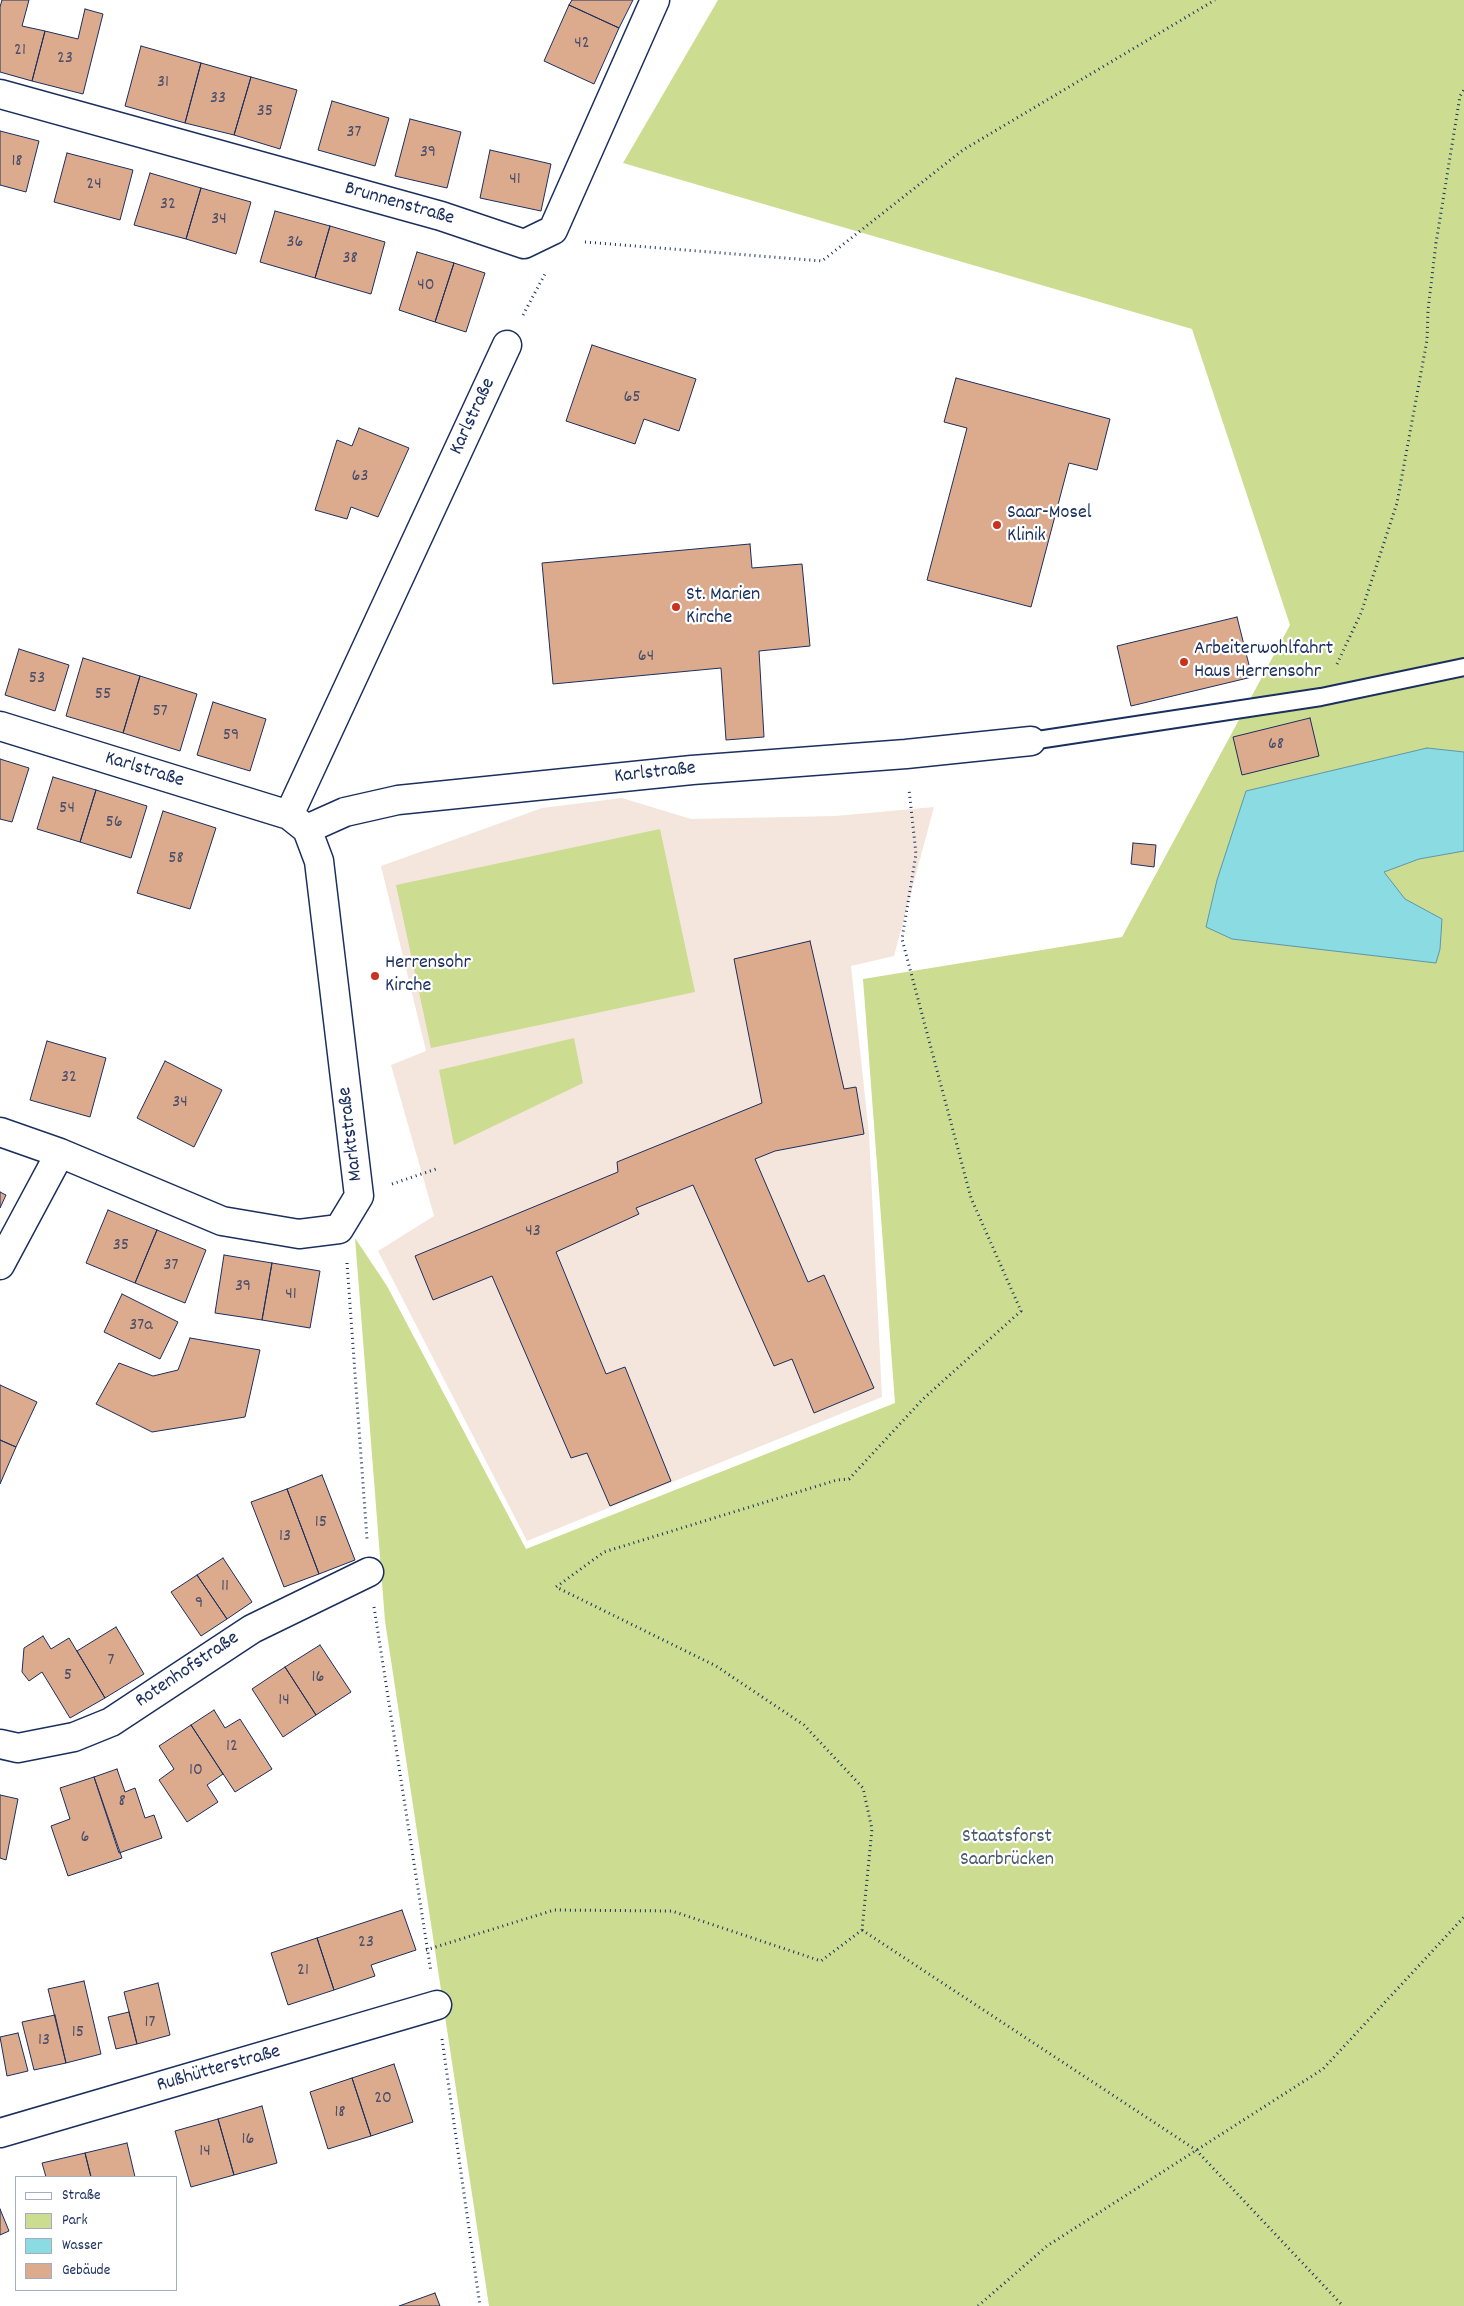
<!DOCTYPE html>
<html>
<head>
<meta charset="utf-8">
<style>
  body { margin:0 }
  #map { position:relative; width:1464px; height:2306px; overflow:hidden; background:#fff; font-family:Dekko,sans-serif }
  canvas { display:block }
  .legend { position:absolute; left:15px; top:2176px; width:162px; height:115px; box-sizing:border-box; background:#fff; border:1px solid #a4acbf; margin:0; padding:6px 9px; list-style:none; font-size:15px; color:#1b2f5e }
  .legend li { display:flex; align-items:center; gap:10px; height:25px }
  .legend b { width:25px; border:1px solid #a4acbf }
</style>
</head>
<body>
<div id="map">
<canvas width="1464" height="2306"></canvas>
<ul class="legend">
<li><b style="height:6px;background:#fff"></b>Straße</li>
<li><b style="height:14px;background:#ccdc90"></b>Park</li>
<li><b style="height:14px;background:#8adbe2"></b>Wasser</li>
<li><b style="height:14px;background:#dcab8e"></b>Gebäude</li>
</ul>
</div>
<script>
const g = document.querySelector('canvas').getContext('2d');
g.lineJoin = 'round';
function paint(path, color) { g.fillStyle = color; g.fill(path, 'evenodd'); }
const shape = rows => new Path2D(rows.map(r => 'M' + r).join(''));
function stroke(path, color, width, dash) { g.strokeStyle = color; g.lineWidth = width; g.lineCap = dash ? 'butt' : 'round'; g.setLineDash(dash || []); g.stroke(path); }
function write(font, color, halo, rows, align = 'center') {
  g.font = font + ' Dekko,sans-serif'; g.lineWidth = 4.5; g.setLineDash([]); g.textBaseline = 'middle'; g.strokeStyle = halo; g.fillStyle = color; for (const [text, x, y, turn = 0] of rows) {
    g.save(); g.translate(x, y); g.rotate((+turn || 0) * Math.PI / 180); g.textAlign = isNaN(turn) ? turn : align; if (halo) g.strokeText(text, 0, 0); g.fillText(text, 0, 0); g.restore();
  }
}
paint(shape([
  [622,798,691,819,835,816,934,807,894,956,851,966,869,1134,882,1397,527,1541,378,1251,434,1216,391,1065,426,1051,381,866,542,808]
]), '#f4e6dd');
paint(shape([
  [718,0,1464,0,1464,2306,489,2306,385,1621,355,1238,387,1286,526,1549,895,1403,863,979,1122,937,1290,625,1192,329,623,163],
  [660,829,695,992,431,1048,396,885],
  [574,1038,583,1083,454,1145,439,1070]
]), '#ccdc90');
const water = shape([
  [1427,748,1464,752,1464,851,1419,859,1384,872,1405,899,1442,919,1440,949,1436,963,1232,939,1206,927,1217,880,1246,791,1427,748]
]);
paint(water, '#8adbe2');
stroke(water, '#5e96ad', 1);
const building = shape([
  [2,0,29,0,22,26,45,31,32,81,0,72,0,7,2,0],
  [572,0,633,0,619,28,569,5,572,0],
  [569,5,619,28,594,84,544,61,569,5],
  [85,9,103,14,83,94,32,81,45,31,78,39,85,9],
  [141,46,201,63,185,123,125,106,141,46],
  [201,63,251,77,234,135,185,123,201,63],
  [251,77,297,90,280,149,234,135,251,77],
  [332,101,389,118,375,166,318,150,332,101],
  [410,119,461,132,447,188,395,176,410,119],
  [0,131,39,141,26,192,0,185,0,131],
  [490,150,551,164,541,211,480,198,490,150],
  [67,153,133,170,120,220,54,202,67,153],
  [150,173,201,188,186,239,134,225,150,173],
  [201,188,251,202,236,254,186,239,201,188],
  [275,211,330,226,315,278,260,262,275,211],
  [330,226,385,242,371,294,315,278,330,226],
  [417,252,454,263,435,322,399,310,417,252],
  [454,263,485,273,466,332,435,322,454,263],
  [592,345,696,379,679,431,644,419,635,444,566,421,592,345],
  [956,378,1110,419,1097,470,1069,463,1031,607,927,580,967,428,944,422,956,378],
  [359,428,409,448,378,517,351,507,347,519,315,510,337,440,352,446,359,428],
  [750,544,752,568,802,564,810,646,759,651,764,737,726,740,721,668,553,684,542,563,750,544],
  [1237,617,1252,677,1131,706,1117,646,1237,617],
  [19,649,69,665,55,711,5,695,19,649],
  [83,658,140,676,123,733,66,716,83,658],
  [140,676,197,694,180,751,123,733,140,676],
  [213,702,266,719,250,771,197,755,213,702],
  [1310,718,1319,756,1242,775,1233,737,1310,718],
  [0,759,29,768,12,822,0,819,0,759],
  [53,777,96,790,80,842,37,829,53,777],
  [96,790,147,806,131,858,80,842,96,790],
  [163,811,216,828,190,909,137,893,163,811],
  [1133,843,1156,845,1154,867,1131,864,1133,843],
  [810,941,844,1089,856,1087,864,1134,775,1151,755,1159,808,1282,824,1275,874,1388,814,1413,792,1359,774,1366,693,1185,636,1208,639,1214,556,1252,606,1374,625,1367,671,1481,610,1506,587,1453,571,1458,492,1276,433,1300,415,1256,618,1172,617,1162,762,1103,734,959,810,941],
  [47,1041,106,1058,90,1117,30,1100,47,1041],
  [165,1061,222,1090,194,1147,137,1118,165,1061],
  [0,1192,6,1195,0,1208,0,1192],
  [108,1210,157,1230,135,1283,86,1263,108,1210],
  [157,1230,206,1250,185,1303,135,1283,157,1230],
  [224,1255,272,1263,262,1320,215,1313,224,1255],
  [272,1263,320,1271,310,1328,262,1320,272,1263],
  [122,1294,178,1322,160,1359,104,1332,122,1294],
  [190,1338,260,1350,245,1417,152,1432,96,1404,119,1363,153,1376,178,1370,190,1338],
  [0,1385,37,1402,16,1447,0,1440,0,1385],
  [0,1440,16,1447,0,1484,0,1440],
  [322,1475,355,1560,319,1574,287,1489,322,1475],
  [287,1489,319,1574,284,1587,251,1502,287,1489],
  [223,1558,252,1602,227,1619,197,1575,223,1558],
  [197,1575,227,1619,201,1636,171,1592,197,1575],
  [116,1627,144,1674,105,1698,77,1651,116,1627],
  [43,1636,51,1649,69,1638,105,1698,70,1718,42,1672,29,1681,22,1672,24,1648,43,1636],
  [320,1645,351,1692,316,1715,285,1667,320,1645],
  [285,1667,316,1715,283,1737,252,1689,285,1667],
  [214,1710,225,1728,240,1719,272,1769,235,1792,191,1725,214,1710],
  [191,1725,223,1774,207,1785,218,1802,187,1822,159,1780,174,1769,159,1746,191,1725],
  [117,1769,125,1792,135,1788,145,1818,154,1815,162,1838,119,1853,94,1777,117,1769],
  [94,1777,122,1858,68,1876,51,1826,70,1819,60,1788,94,1777],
  [0,1795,18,1799,6,1860,0,1858,0,1795],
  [402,1910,416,1950,371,1965,375,1976,334,1990,317,1938,402,1910],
  [317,1938,334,1990,288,2005,271,1953,317,1938],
  [84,1981,101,2054,66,2063,48,1989,84,1981],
  [158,1983,170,2035,137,2044,124,1992,158,1983],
  [129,2012,137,2044,116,2049,108,2017,129,2012],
  [55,2015,66,2063,34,2070,22,2022,55,2015],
  [18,2033,28,2071,7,2076,0,2037,18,2033],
  [394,2064,413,2122,371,2136,352,2078,394,2064],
  [352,2078,371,2136,328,2149,310,2092,352,2078],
  [262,2106,277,2163,234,2175,218,2119,262,2106],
  [218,2119,234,2175,191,2187,175,2131,218,2119],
  [127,2143,135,2177,91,2177,85,2153,127,2143],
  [85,2153,91,2177,46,2177,42,2163,85,2153],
  [0,2209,9,2231,0,2235,0,2209],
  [435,2293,440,2306,399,2306,435,2293]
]);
paint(building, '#dcab8e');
stroke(building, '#1b2f5e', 1);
const service = shape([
  [1031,741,1321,697,1464,667]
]);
const minor = shape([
  [0,94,441,216,524,244,553,230,655,0],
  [0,726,289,815,304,827],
  [289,815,507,345],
  [307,829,345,812,398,800,692,770,906,754,1031,741],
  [0,1132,60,1153,222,1221,299,1234,339,1229,359,1196,319,861,307,829],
  [0,1265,60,1153],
  [0,1744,18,1748,74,1737,111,1722,252,1629,369,1572],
  [0,2133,437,2005]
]);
stroke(service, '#1b2f5e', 20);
stroke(minor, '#1b2f5e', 31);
stroke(shape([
  [585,242,822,261,963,150,1215,0],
  [523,315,546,272],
  [1337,664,1361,613,1397,503,1427,340,1428,310,1436,243,1460,96,1464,90],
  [392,1184,439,1168],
  [347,1263,367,1539],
  [374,1607,431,1972],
  [862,1930,1196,2150,1343,2306],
  [426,1950,554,1910,672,1911,821,1961,862,1930,872,1829,863,1788,804,1725,716,1666,556,1587,604,1552,837,1480,849,1479,923,1399,1021,1311,971,1198,902,939,916,854,909,789],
  [442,2039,480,2306],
  [978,2306,1047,2246,1323,2069,1464,1917]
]), '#1b2f5e', 3, [1, 4]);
stroke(service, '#fff', 16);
stroke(minor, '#fff', 28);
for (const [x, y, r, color] of [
  [997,525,5,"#c8321e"],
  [676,607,5,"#c8321e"],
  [1184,662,5,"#c8321e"],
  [375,976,5,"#c8321e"]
]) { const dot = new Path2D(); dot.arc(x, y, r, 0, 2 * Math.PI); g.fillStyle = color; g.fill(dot); stroke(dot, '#fff', 2); }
write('18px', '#4b4e6a', null, [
  ["42",582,45],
  ["21",20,52],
  ["23",65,60],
  ["31",163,84],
  ["33",218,100],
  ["35",265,113],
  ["37",354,134],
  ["39",428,154],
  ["18",17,163],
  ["41",515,181],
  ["24",94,186],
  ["32",168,206],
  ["34",219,221],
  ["36",295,244],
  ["38",350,260],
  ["40",426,287],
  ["65",632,399],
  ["63",360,478],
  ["64",646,658],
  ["53",37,680],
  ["55",103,696],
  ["57",160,713],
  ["59",231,737],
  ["68",1276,746],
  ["54",67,810],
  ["56",114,824],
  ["58",176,860],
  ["32",69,1079],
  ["34",180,1104],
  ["43",533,1233],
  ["35",121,1247],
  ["37",171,1267],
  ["39",243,1288],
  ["41",291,1296],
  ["37a",141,1327],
  ["15",321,1524],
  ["13",285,1538],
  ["11",225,1588],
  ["9",199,1605],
  ["7",111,1662],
  ["5",68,1677],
  ["16",318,1679],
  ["14",284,1702],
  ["12",232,1748],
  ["10",196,1772],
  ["8",122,1803],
  ["6",85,1839],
  ["23",366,1944],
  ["21",303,1972],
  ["17",150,2024],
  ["15",78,2034],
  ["13",44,2042],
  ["20",383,2100],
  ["18",340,2114],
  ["16",248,2141],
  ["14",205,2153]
]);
write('20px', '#1b2f5e', '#fff', [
  ["Brunnenstraße",399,205,16],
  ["Karlstraße",474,417,-65],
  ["Karlstraße",144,771,17],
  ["Karlstraße",655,774,-6],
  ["Marktstraße",352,1134,-97],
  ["Rotenhofstraße",188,1671,-34],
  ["Rußhütterstraße",219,2070,-16]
]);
write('20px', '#1b2f5e', '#fff', [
  ["Saar-Mosel",1007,514],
  ["Klinik",1007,537],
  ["St. Marien",686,596],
  ["Kirche",686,619],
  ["Arbeiterwohlfahrt",1194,650],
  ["Haus Herrensohr",1194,673],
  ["Herrensohr",385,964],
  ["Kirche",385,987]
], 'left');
write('20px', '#475a6a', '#fff', [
  ["Staatsforst",1007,1838],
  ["Saarbrücken",1007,1861]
]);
</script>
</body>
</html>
